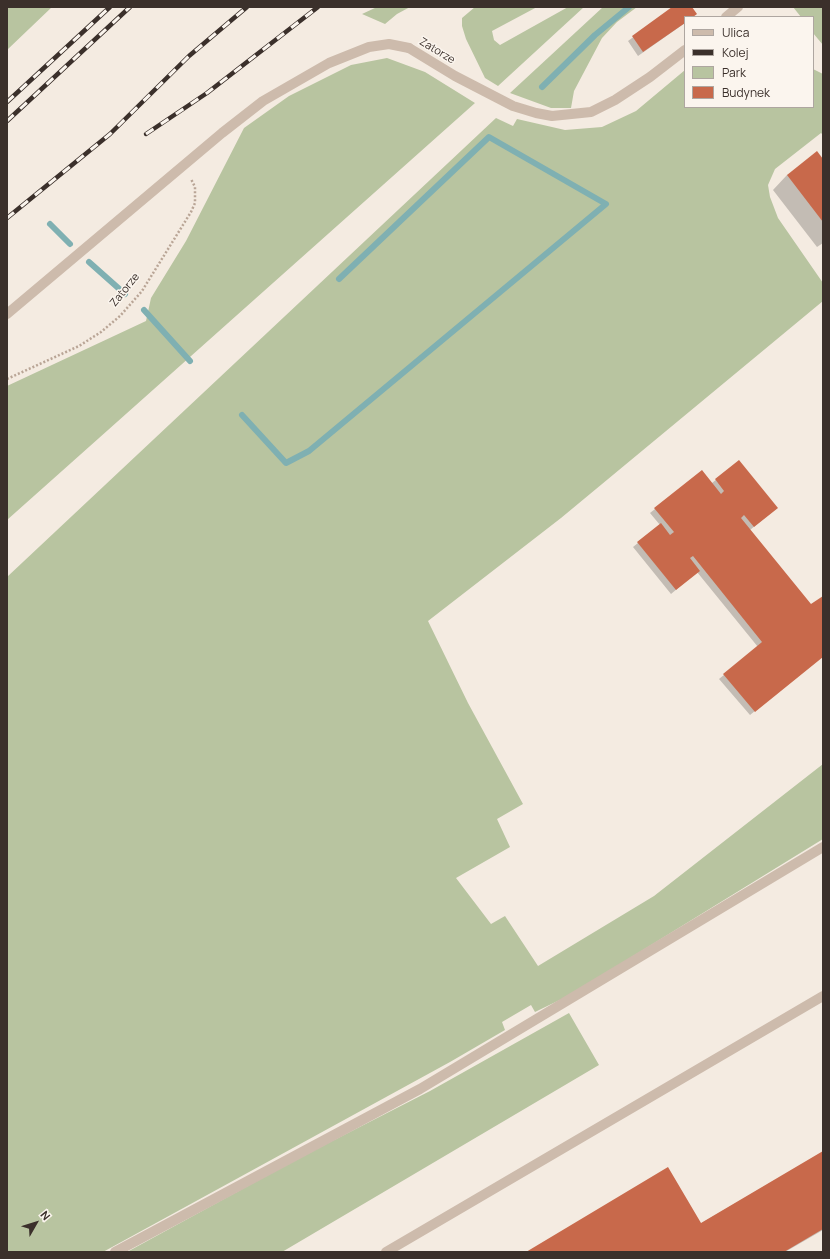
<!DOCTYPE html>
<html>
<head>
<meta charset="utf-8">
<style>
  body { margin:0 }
  #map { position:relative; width:830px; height:1259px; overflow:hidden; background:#f4ebe1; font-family:Manrope,sans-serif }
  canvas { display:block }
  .frame { position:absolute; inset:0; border:8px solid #3b302b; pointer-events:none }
  .legend { position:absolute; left:684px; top:16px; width:130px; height:92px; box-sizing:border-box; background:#fbf5ee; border:1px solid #aea6a0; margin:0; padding:5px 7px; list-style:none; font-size:12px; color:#3b302b }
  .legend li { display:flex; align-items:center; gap:8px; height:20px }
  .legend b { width:20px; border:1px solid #aea6a0 }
  .north { position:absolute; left:16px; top:1203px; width:40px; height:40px; -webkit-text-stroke:3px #fbf5ee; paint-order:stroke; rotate:51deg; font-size:11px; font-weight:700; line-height:16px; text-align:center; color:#3b302b }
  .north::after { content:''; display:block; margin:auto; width:14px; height:18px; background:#3b302b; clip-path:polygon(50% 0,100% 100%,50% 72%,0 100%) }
</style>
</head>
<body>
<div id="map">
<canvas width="830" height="1259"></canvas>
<div class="frame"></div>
<ul class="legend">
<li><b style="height:5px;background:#cdbbac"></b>Ulica</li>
<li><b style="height:5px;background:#3b302b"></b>Kolej</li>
<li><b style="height:11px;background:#b8c4a0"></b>Park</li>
<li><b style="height:11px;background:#c8694b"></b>Budynek</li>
</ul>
<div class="north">N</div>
</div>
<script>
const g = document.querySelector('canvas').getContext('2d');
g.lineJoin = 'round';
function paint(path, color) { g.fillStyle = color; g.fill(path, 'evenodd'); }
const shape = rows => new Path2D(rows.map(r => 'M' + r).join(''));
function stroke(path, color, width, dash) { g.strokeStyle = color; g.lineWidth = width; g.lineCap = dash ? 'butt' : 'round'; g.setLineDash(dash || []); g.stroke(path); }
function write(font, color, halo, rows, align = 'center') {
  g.font = font + ' Manrope,sans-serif'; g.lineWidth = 3; g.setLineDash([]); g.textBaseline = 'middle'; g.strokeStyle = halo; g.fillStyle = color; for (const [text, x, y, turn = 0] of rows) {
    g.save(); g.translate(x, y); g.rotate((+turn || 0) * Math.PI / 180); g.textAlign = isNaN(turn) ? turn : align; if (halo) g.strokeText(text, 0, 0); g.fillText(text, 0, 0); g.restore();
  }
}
paint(shape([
  [7,7,52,7,7,50],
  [377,7,410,7,397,14,385,24,362,14],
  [475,7,537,7,492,31,494,40,500,45,568,7,584,7,498,86,485,78,466,39,462,26,462,18],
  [603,7,637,7,617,22,602,38,574,91,571,108,551,108,510,93],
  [793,7,823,7,823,45,813,33,813,17,801,17],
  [387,58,425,72,475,103,7,520,7,386,146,321,151,298,186,241,244,128,289,96,351,65],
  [813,69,823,74,823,135,821,133,775,169,768,185,770,197,778,218,823,283,823,301,561,518,428,621,468,703,523,804,497,819,510,847,456,878,491,924,505,916,538,966,654,896,823,764,823,839,570,995,535,1012,531,1005,502,1022,505,1030,450,1062,103,1252,7,1252,7,577,496,118,513,126,517,119,565,130,602,127,636,111,685,70,685,107,813,107],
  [569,1013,599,1065,282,1252,127,1252,299,1158,430,1091]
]), '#b8c4a0');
paint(shape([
  [674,7,691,7,693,17,685,17,685,23,638,56,628,41],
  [823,161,823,243,817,247,773,190,787,175],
  [739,461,772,512,750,530,810,605,823,597,823,656,750,715,719,679,758,647,697,572,671,594,633,547,660,525,650,513,655,509,712,483],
  [823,1152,823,1230,785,1252,528,1252,700,1224]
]), '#0003');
stroke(shape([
  [542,87,595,35,629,7],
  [50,224,70,244],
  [89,262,125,294],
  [144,310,190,361],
  [242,415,286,463,309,451,606,204,489,137,339,279]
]), '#7fb0b2', 6);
paint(shape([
  [672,7,692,7,697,14,693,17,685,17,685,23,643,52,632,36],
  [817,151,823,159,823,222,787,175],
  [739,460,778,508,754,527,744,515,741,518,811,604,823,596,823,657,755,712,723,674,762,642,693,556,690,558,700,571,676,590,637,542,661,523,670,535,674,532,654,508,702,470,721,494,724,491,715,479],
  [823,1151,823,1229,784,1252,526,1252,668,1167,701,1223]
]), '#c8694b');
stroke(shape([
  [7,379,79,346,101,332,120,316,142,291,191,212,195,203,195,187,191,179]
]), '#b9a596', 2.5, [2, 2]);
stroke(shape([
  [7,314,222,133,263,101,329,63,369,47,389,44,409,48],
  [115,1252,420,1089,823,847],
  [386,1252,823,996]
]), '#cdbbac', 10);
stroke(shape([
  [726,17,738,7],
  [409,48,455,76,513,106,536,113,552,116,591,112,615,100,650,77,685,50]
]), '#cdbbac', 10);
const rail = shape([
  [7,102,110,7],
  [7,121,130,7],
  [146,134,207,93,318,7],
  [7,218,110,134,189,56,247,7]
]);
stroke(rail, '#3b302b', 4.5);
stroke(rail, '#fbf5ee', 3, [9]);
write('11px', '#3b302b', '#fbf5ee', [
  ["Zatorze",437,51,31],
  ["Zatorze",125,290,-51]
]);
</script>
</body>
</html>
